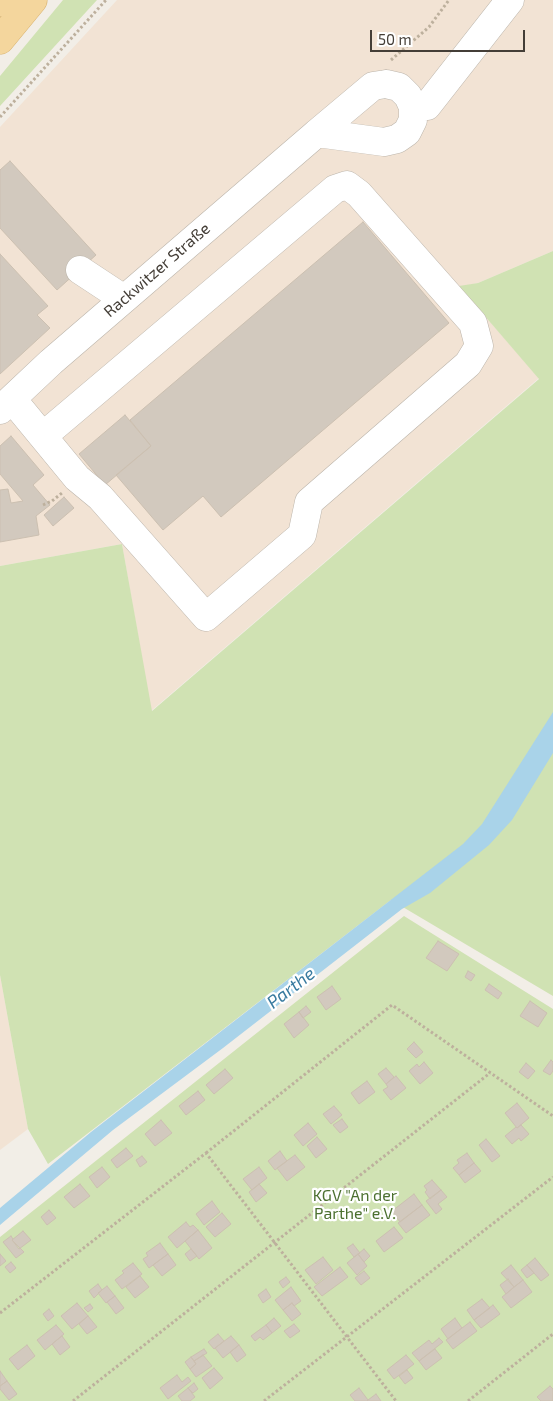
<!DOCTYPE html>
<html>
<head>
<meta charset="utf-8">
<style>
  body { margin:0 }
  #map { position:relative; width:553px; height:1401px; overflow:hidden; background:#f2eee7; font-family:"Exo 2",sans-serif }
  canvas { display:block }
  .scale { position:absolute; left:370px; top:30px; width:155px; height:22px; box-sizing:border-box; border:2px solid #443e37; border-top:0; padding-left:6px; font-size:15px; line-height:18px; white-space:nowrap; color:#443e37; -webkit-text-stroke:4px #fff; paint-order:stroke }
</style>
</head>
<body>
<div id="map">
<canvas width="553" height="1401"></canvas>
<div class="scale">50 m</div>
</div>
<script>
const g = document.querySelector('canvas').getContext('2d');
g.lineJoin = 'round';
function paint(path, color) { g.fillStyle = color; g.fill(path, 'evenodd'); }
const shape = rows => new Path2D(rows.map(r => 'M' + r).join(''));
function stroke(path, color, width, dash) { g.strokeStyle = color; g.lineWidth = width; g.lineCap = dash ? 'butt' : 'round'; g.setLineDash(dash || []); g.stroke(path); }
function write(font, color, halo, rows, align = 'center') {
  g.font = font + ' "Exo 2",sans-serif'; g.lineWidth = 4.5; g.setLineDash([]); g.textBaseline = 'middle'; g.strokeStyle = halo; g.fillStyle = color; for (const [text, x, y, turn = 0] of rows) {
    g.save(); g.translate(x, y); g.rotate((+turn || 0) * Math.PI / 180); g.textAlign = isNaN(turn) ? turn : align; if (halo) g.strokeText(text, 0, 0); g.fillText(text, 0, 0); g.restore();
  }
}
paint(shape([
  [117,0,553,0,553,251,478,283,460,287,539,378,151,711,122,544,0,566,0,127],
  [0,975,28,1129,0,1150]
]), '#f2e3d4');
paint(shape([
  [63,0,97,0,0,106,0,76],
  [553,251,553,996,391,900,48,1164,28,1129,0,975,0,566,122,544,152,711,539,379,459,286,478,283],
  [404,916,553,1009,553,1401,0,1401,0,1237]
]), '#d0e2b3');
paint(shape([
  [553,712,553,753,512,820,489,845,430,893,402,909,223,1048,113,1130,0,1225,0,1208,91,1132,463,844,482,824]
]), '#a9d3e9');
const building = shape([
  [10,161,96,255,57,290,0,228,0,170,10,161],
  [363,222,449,323,221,517,203,496,163,530,116,475,151,446,130,420,363,222],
  [0,254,48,306,37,315,50,328,0,374,0,254],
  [125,415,151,446,105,485,79,454,125,415],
  [11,436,44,475,33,485,50,505,36,516,39,535,0,542,0,490,8,489,11,503,23,501,0,474,0,446,11,436],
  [64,497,74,508,53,526,44,515,64,497],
  [438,941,459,954,447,971,426,958,438,941],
  [468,971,475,975,471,981,465,977,468,971],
  [489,984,502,993,498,999,485,990,489,984],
  [332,986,341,999,326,1010,317,997,332,986],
  [530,1001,547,1013,538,1027,520,1016,530,1001],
  [306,1006,311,1012,303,1018,299,1012,306,1006],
  [299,1012,309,1025,294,1038,284,1024,299,1012],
  [414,1042,423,1052,416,1058,407,1049,414,1042],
  [551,1060,553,1062,553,1071,550,1075,543,1071,551,1060],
  [424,1062,433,1073,420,1084,409,1071,417,1064,419,1067,424,1062],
  [526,1063,535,1071,528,1079,519,1072,526,1063],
  [386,1068,394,1077,386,1084,378,1074,386,1068],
  [225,1069,233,1078,214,1094,206,1085,225,1069],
  [396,1076,406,1088,391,1100,383,1090,388,1087,386,1084,396,1076],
  [367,1081,375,1092,359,1104,351,1093,367,1081],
  [198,1091,205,1100,186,1115,179,1106,198,1091],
  [517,1103,529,1118,517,1128,505,1113,517,1103],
  [334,1106,342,1115,331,1124,323,1114,334,1106],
  [342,1119,348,1127,340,1133,333,1125,342,1119],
  [161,1120,172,1133,155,1146,145,1134,161,1120],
  [308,1123,317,1134,303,1146,294,1135,308,1123],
  [521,1125,529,1134,521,1141,519,1138,512,1144,505,1136,516,1127,517,1128,521,1125],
  [317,1137,327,1149,316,1158,307,1146,317,1137],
  [486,1139,500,1156,492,1162,479,1145,486,1139],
  [126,1148,133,1156,117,1168,111,1160,126,1148],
  [280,1151,287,1161,275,1170,268,1161,280,1151],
  [467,1153,474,1163,459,1175,453,1168,459,1163,457,1160,467,1153],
  [295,1155,305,1167,287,1181,277,1168,295,1155],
  [142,1156,147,1162,140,1167,136,1160,142,1156],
  [474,1163,481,1171,465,1183,459,1175,474,1163],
  [102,1167,110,1177,97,1188,89,1177,102,1167],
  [259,1167,267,1178,252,1190,243,1179,259,1167],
  [432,1180,441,1190,430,1199,425,1192,427,1190,424,1186,432,1180],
  [80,1184,90,1196,74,1208,64,1197,80,1184],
  [259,1184,267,1193,256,1202,249,1192,259,1184],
  [441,1190,447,1197,438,1204,442,1209,436,1214,426,1201,441,1190],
  [414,1194,422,1205,400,1222,392,1211,414,1194],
  [212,1201,220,1212,204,1225,196,1214,212,1201],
  [422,1205,430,1215,406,1233,398,1223,422,1205],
  [49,1210,56,1218,47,1225,41,1217,49,1210],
  [222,1213,231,1224,215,1237,206,1227,222,1213],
  [186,1222,190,1227,193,1225,198,1230,177,1248,168,1237,186,1222],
  [394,1227,403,1238,384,1252,376,1241,394,1227],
  [198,1230,212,1248,199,1259,185,1241,198,1230],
  [23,1231,31,1240,19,1249,12,1240,23,1231],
  [11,1236,13,1239,12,1240,24,1252,16,1258,3,1242,11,1236],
  [160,1243,168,1254,149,1268,143,1259,148,1256,146,1253,160,1243],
  [353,1244,360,1253,354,1257,347,1248,353,1244],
  [191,1249,197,1256,190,1261,185,1254,191,1249],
  [364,1249,370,1256,364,1262,358,1254,364,1249],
  [0,1254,6,1261,0,1266,0,1254],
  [168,1254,176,1265,162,1276,153,1265,168,1254],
  [358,1254,367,1266,357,1275,347,1263,358,1254],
  [323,1257,333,1270,316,1284,305,1270,323,1257],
  [535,1258,549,1275,541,1281,527,1265,535,1258],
  [11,1262,16,1268,10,1273,5,1267,11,1262],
  [133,1263,142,1274,122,1289,115,1280,124,1273,122,1271,133,1263],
  [511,1265,523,1280,514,1287,501,1273,511,1265],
  [527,1265,534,1273,527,1278,521,1270,527,1265],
  [340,1267,348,1277,322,1296,314,1287,340,1267],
  [364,1271,370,1278,361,1285,355,1278,364,1271],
  [140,1276,149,1287,135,1298,126,1287,140,1276],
  [286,1277,290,1282,283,1288,279,1282,286,1277],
  [508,1279,514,1287,506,1294,500,1285,508,1279],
  [523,1280,532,1292,511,1308,502,1297,523,1280],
  [98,1284,102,1290,94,1298,89,1291,98,1284],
  [107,1286,115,1296,106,1303,98,1293,107,1286],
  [291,1287,301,1301,294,1306,292,1303,283,1310,275,1300,291,1287],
  [266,1289,271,1297,263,1303,258,1295,266,1289],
  [115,1296,124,1308,116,1314,107,1302,115,1296],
  [482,1299,490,1308,474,1320,467,1310,482,1299],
  [77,1303,88,1316,72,1329,61,1316,77,1303],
  [292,1303,301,1314,292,1321,283,1310,292,1303],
  [90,1304,93,1308,88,1312,84,1308,90,1304],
  [493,1305,500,1314,481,1328,474,1320,493,1305],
  [49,1309,54,1316,48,1321,43,1314,49,1309],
  [88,1316,97,1327,87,1334,79,1324,88,1316],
  [274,1318,281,1326,272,1333,266,1325,274,1318],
  [455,1318,462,1328,448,1339,441,1329,455,1318],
  [470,1322,477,1331,453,1349,446,1340,470,1322],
  [294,1324,300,1331,290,1338,284,1331,294,1324],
  [56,1325,64,1334,45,1350,37,1340,56,1325],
  [266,1325,272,1333,263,1340,260,1337,255,1341,251,1336,266,1325],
  [218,1334,224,1341,214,1349,208,1342,218,1334],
  [62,1336,70,1347,60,1355,52,1344,62,1336],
  [231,1336,239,1345,223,1358,215,1348,231,1336],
  [439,1338,443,1342,419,1361,412,1353,429,1340,432,1344,439,1338],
  [27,1345,35,1356,18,1370,9,1359,27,1345],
  [239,1345,246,1355,237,1362,230,1352,239,1345],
  [204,1349,207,1353,194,1361,191,1357,204,1349],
  [435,1349,442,1358,426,1370,419,1361,435,1349],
  [203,1355,212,1366,196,1377,190,1369,196,1364,194,1361,203,1355],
  [406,1355,414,1364,394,1379,387,1370,406,1355],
  [191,1357,196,1364,190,1369,185,1362,191,1357],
  [214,1368,223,1378,210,1389,202,1378,214,1368],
  [407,1370,413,1378,405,1384,399,1376,407,1370],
  [0,1371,7,1381,0,1386,0,1371],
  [177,1375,182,1382,188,1377,191,1381,168,1399,160,1388,177,1375],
  [7,1381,17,1394,9,1400,0,1389,0,1386,7,1381],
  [194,1383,198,1389,193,1393,188,1388,194,1383],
  [550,1386,553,1389,553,1401,541,1401,537,1397,550,1386],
  [188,1388,195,1397,190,1401,182,1401,178,1396,188,1388],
  [359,1388,368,1400,367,1401,355,1401,350,1395,359,1388],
  [376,1394,381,1401,367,1401,368,1400,376,1394]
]);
paint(building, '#d2c9be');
stroke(building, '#ccc0b1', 1);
const minor = shape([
  [386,84,399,87,408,96,413,107,413,120,407,132,397,139,384,142,317,133,373,86,386,84],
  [413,107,427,106,510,0],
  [80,270,124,299],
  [12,399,77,478,100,497,206,617,302,535,309,502,468,364,479,346,473,323,359,194,347,185,335,189,43,436],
  [0,410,51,362,317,133]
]);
const major = shape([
  [0,2,1,0],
  [0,40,33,0]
]);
stroke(minor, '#bcb5ab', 29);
stroke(major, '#d8b26f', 29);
stroke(shape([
  [391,60,429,27,449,0],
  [0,117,106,0],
  [43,505,52,501,62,493],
  [206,1153,392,1005,553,1116],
  [0,1313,206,1153,396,1401],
  [73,1401,490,1073],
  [264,1401,553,1177],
  [468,1401,553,1334]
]), '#bdb09d', 3, [2.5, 2.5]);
stroke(minor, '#fff', 28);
stroke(major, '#f4d69d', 28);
write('16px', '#443e37', '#fff', [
  ["Rackwitzer Straße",157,270,-41]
]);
write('16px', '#4c7030', '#fff', [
  ["KGV \"An der",355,1196],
  ["Parthe\" e.V.",355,1214]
]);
write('italic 18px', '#387a9f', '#fff', [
  ["Parthe",291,988,-38]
]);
</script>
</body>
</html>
